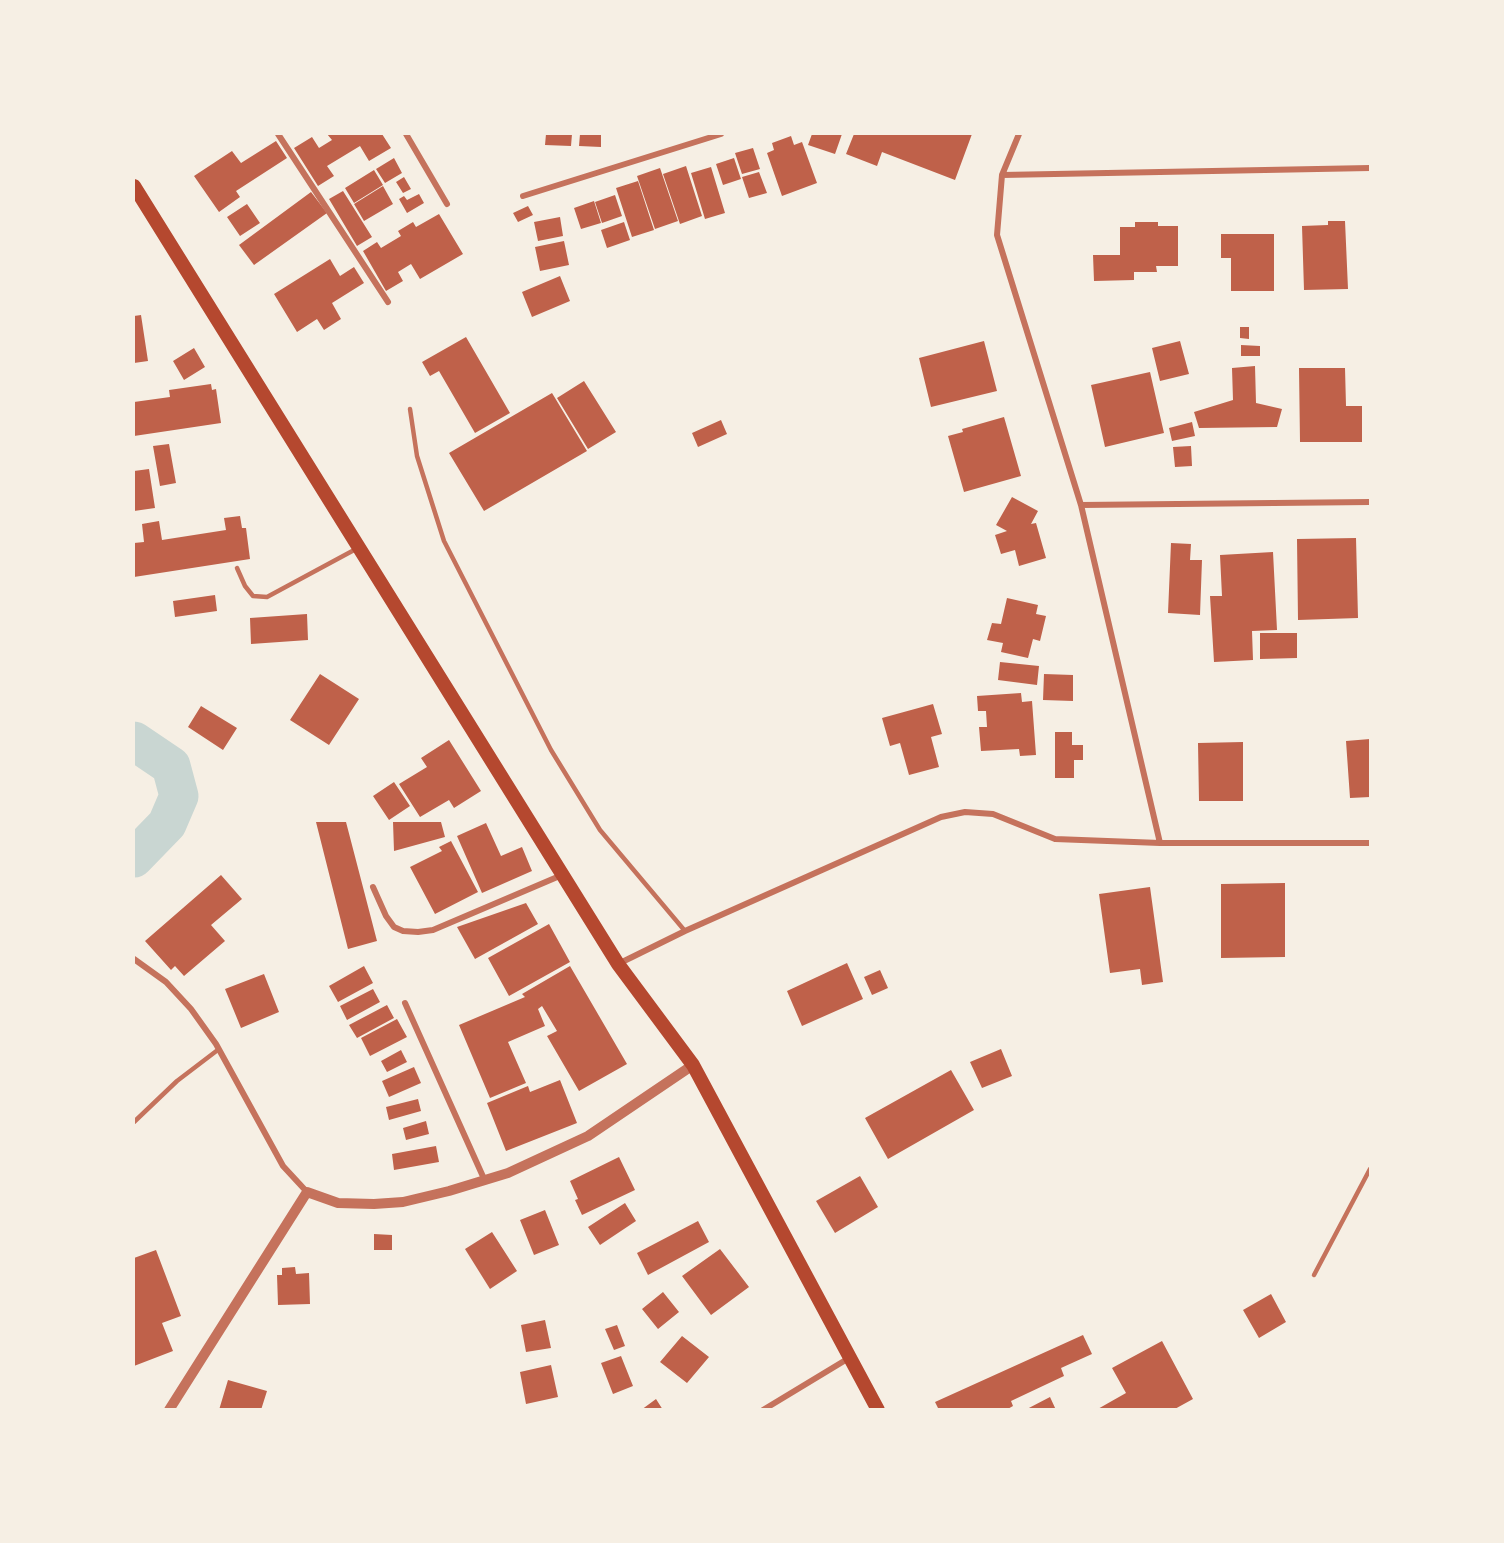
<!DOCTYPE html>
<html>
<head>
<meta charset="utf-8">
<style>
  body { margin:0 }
  #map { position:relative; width:1504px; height:1543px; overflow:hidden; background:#f6efe4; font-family:"Times New Roman",serif }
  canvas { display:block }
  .frame { position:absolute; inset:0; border:135px solid #f6efe4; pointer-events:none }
</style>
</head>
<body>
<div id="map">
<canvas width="1504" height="1543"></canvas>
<div class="frame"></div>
</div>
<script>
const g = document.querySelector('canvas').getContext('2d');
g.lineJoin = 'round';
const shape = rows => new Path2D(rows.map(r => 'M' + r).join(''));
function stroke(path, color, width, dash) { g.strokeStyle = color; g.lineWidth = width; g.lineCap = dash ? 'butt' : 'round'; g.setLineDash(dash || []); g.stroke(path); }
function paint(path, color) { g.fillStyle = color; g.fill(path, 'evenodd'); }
stroke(shape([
  [134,741,171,766,179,796,167,824,134,858]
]), '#c9d6d2', 39);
paint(shape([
  [327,134,382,134,391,148,369,161,360,146,327,166,334,176,318,186,294,148,312,137,319,148,332,140],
  [546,134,572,134,571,146,545,145],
  [580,134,601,134,601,147,579,146],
  [812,134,842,134,835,154,808,145],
  [854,134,972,134,955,180,882,152,877,166,846,154],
  [791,136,794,145,802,142,817,183,782,196,767,153,774,150,772,143],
  [276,141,287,158,236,191,240,197,219,212,194,176,232,151,241,163],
  [753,148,760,169,742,174,735,153],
  [394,158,402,173,385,183,376,169],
  [734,158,741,179,723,185,716,164],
  [686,166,702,216,680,224,663,174],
  [711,167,725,213,705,219,691,173],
  [660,168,678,221,655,229,637,176],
  [374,170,383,185,354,203,345,188],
  [759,172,767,193,749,198,742,177],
  [404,177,411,189,403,193,396,182],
  [638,181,654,230,632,237,616,188],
  [383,186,393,204,364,221,354,204],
  [343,191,372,237,357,246,329,199],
  [311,192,327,213,254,265,239,245],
  [419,194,424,203,407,213,399,199,404,196,407,200],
  [615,195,622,216,602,223,595,202],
  [594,201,601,223,581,229,574,208],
  [247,204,260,223,240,236,227,217],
  [528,206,533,215,518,222,513,213],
  [439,214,463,254,420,279,411,264,398,272,403,281,386,291,363,251,377,242,381,248,401,236,398,231,413,222,416,227],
  [560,217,563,236,538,241,534,222],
  [1328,221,1345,221,1348,289,1304,290,1302,226,1328,225],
  [624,222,630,240,607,248,601,230],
  [1135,222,1158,222,1158,226,1178,226,1178,266,1156,266,1157,272,1134,272,1134,280,1094,281,1093,255,1120,255,1120,227,1135,227],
  [1221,234,1274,234,1274,291,1231,291,1231,258,1221,258],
  [564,241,569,265,540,271,535,247],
  [330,259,340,276,354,267,364,283,332,303,341,319,324,330,317,319,297,332,274,294],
  [560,276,570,301,532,317,522,292],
  [141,315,148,361,134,363,134,316],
  [1240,327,1249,327,1249,339,1240,338],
  [466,337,510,413,475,433,439,371,430,376,422,362],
  [984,341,997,391,931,407,919,358],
  [1180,341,1189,374,1160,381,1152,348],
  [1241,345,1260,346,1260,356,1241,356],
  [194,348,205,367,184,380,173,361],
  [1255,366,1256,403,1282,409,1277,427,1199,428,1194,412,1233,400,1232,368],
  [1299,368,1345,368,1346,406,1362,406,1362,442,1300,442],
  [1150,372,1164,433,1105,447,1091,385],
  [584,381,616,432,588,449,557,398],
  [211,384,212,390,216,389,221,423,134,436,134,402,170,397,169,390],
  [552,393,587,451,484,511,449,453],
  [1004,417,1021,476,964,492,948,436,963,432,962,429],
  [721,420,727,434,698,447,692,433],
  [1192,422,1195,436,1172,441,1169,428],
  [169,444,176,483,160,486,153,446],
  [1191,446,1192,466,1175,467,1173,447],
  [149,469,155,508,134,511,134,471],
  [1012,497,1038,511,1031,524,1036,523,1046,558,1019,566,1015,550,1001,554,995,535,1007,531,996,525],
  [240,516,242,528,246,528,250,559,134,577,134,543,144,542,142,524,159,521,162,540,226,530,224,518],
  [1356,538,1358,618,1298,620,1297,539],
  [1171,543,1191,544,1190,560,1202,560,1200,615,1168,613],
  [1273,552,1277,630,1252,631,1253,660,1214,662,1210,596,1222,596,1220,555],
  [215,595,217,611,175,617,173,601],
  [1007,598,1038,605,1036,614,1046,616,1040,641,1033,639,1028,658,1001,652,1003,643,987,640,992,623,1001,624],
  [307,614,308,640,251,644,250,618],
  [1260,633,1297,633,1297,658,1260,659],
  [1000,662,1039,666,1037,685,998,680],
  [320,674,359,699,329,745,290,720],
  [1044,674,1073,675,1073,701,1043,700],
  [1021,693,1022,702,1032,701,1036,755,1020,756,1019,749,981,751,979,727,987,727,986,711,978,711,977,696],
  [933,704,942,734,931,737,939,767,909,775,900,743,890,746,882,718],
  [201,706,237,728,223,750,188,727],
  [1055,732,1072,732,1072,745,1083,745,1083,760,1074,760,1074,778,1055,778],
  [1370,739,1370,797,1350,798,1346,741],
  [449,740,481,791,454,808,449,800,420,817,399,784,427,767,421,758],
  [1243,742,1243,801,1199,801,1198,743],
  [394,782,410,806,389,820,373,796],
  [316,822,346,822,377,941,348,949],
  [393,822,441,822,445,837,394,851],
  [486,823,501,856,522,847,532,871,482,893,457,836],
  [451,841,478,892,435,914,410,867,442,851,439,847],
  [221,875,242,899,211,925,225,941,184,976,175,966,171,970,145,941],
  [1285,883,1285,957,1221,958,1221,884],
  [1150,887,1163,982,1142,985,1140,969,1110,973,1099,894],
  [526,903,538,924,475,959,457,927],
  [549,924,570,962,509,996,488,958],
  [847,963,863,999,802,1026,787,991],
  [364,966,373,983,338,1002,329,986],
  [570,966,627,1064,579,1091,547,1036,557,1031,542,1006,538,1009,545,1026,508,1042,526,1083,490,1098,459,1025,525,997,522,994],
  [880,970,888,988,872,995,864,977],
  [264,974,279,1012,241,1028,225,989],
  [373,989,380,1002,347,1020,340,1006],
  [387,1005,394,1018,357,1038,349,1025],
  [397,1019,407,1037,370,1056,361,1038],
  [1001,1049,1012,1076,982,1088,970,1062],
  [401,1050,407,1062,387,1072,381,1061],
  [414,1067,421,1083,389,1097,382,1081],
  [951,1070,974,1110,888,1159,865,1118],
  [560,1080,577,1123,506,1151,487,1103,528,1086,530,1092],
  [418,1099,421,1111,389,1120,386,1107],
  [426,1121,429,1134,406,1140,403,1128],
  [436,1146,439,1162,394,1170,392,1154],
  [619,1157,635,1190,582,1215,575,1200,578,1199,570,1181],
  [860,1176,878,1207,835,1233,816,1201],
  [625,1203,636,1221,600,1245,588,1227],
  [545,1210,559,1245,534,1255,520,1220],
  [698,1221,709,1242,648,1275,637,1253],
  [492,1232,517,1271,490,1289,465,1249],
  [374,1234,392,1235,392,1250,374,1250],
  [720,1249,749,1287,711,1315,682,1276],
  [156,1250,181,1316,162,1323,173,1351,134,1366,134,1258],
  [295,1267,296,1274,309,1273,310,1304,278,1305,277,1275,282,1275,282,1268],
  [663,1292,679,1312,658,1329,642,1309],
  [1271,1294,1286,1322,1259,1338,1243,1310],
  [545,1320,551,1348,526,1352,521,1325],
  [617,1325,625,1346,614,1350,605,1329],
  [1083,1335,1092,1354,1061,1368,1064,1376,1011,1401,1013,1406,1006,1410,939,1410,935,1402],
  [682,1336,709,1357,687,1383,660,1362],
  [1162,1341,1193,1399,1173,1410,1096,1410,1126,1393,1112,1368],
  [621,1356,633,1386,613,1394,601,1363],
  [551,1365,558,1397,526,1404,520,1372],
  [228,1380,267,1391,261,1410,219,1410],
  [1050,1397,1056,1410,1025,1410],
  [656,1399,663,1410,641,1410]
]), '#bf614a');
stroke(shape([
  [410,409,417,456,444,541,551,750,600,830,685,931],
  [237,568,245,586,253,596,267,597,356,549],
  [134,1122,177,1081,219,1049],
  [1314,1275,1370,1169]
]), '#c5725c', 4.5);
stroke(shape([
  [278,134,388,302],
  [406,134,447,204],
  [1019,134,1002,175,997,235,1081,505,1160,843],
  [1002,175,1370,168],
  [523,196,721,134],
  [1081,505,1370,502],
  [373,887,386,916,394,927,403,931,418,932,433,930,562,875],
  [134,959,166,982,191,1009,216,1044,283,1166,307,1192],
  [618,964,685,931,941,817,965,812,993,814,1055,839,1160,843,1370,843],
  [405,1003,485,1181],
  [763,1410,849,1358]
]), '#c5725c', 6);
stroke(shape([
  [169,1410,307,1192,338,1203,374,1204,403,1202,449,1191,508,1173,588,1136,693,1065]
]), '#c5725c', 10);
stroke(shape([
  [134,186,618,964,693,1065,878,1410]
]), '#b5482f', 14);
</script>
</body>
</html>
